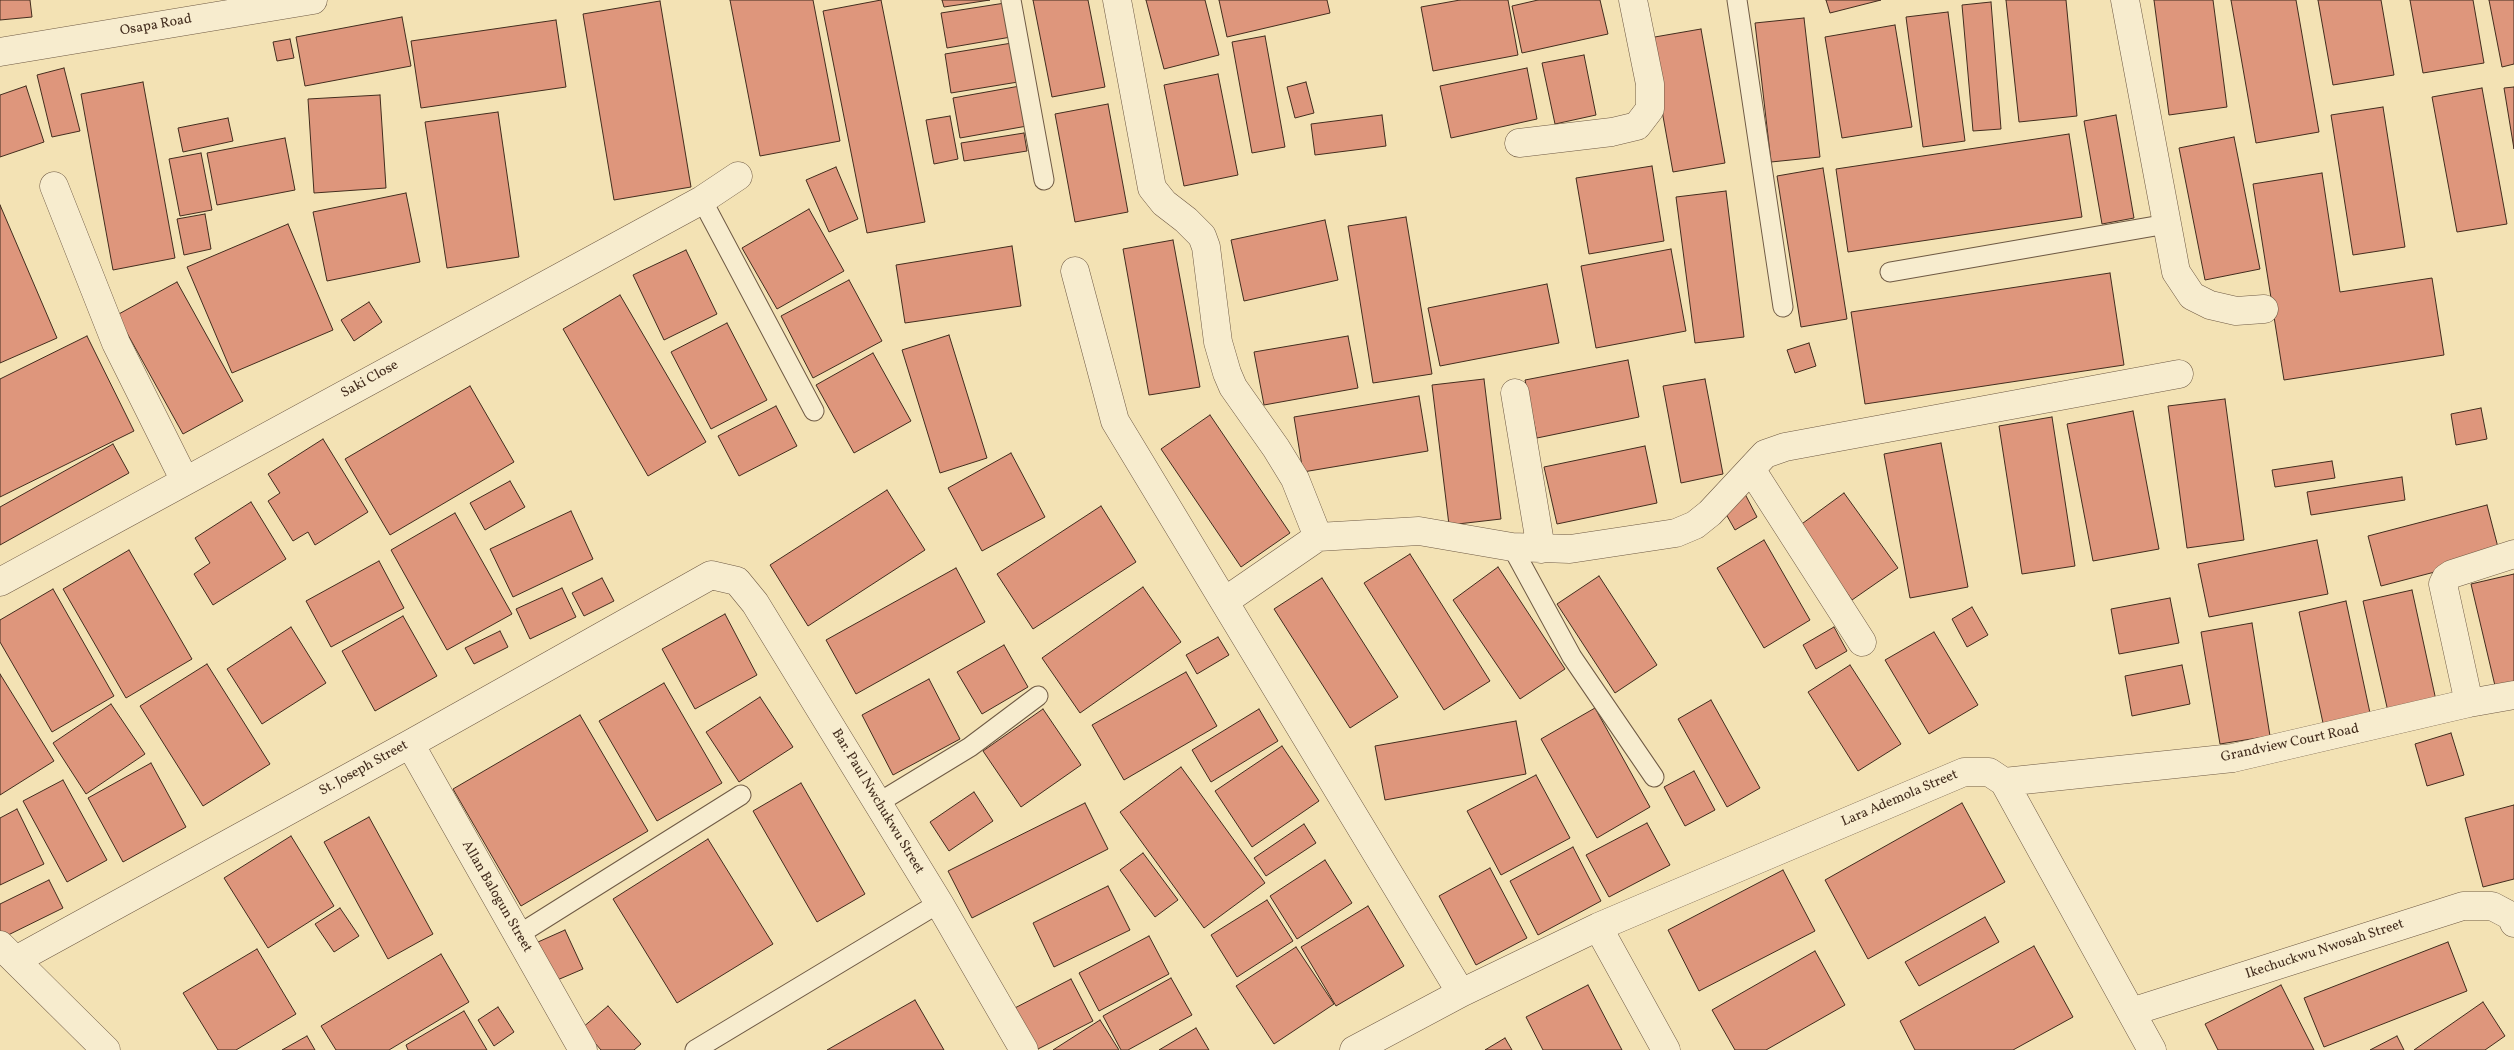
<!DOCTYPE html>
<html>
<head>
<meta charset="utf-8">
<style>
  body { margin:0 }
  canvas { display:block; background:#f3e2b4 }
</style>
</head>
<body>
<canvas width="2514" height="1050"></canvas>
<script>
const g = document.querySelector('canvas').getContext('2d');
g.lineJoin = 'round';
function paint(path, color) { g.fillStyle = color; g.fill(path, 'evenodd'); }
const shape = rows => new Path2D(rows.map(r => 'M' + r).join(''));
function stroke(path, color, width, dash) { g.strokeStyle = color; g.lineWidth = width; g.lineCap = dash ? 'butt' : 'round'; g.setLineDash(dash || []); g.stroke(path); }
function write(font, color, halo, rows, align = 'center') {
  g.font = font + ' Vollkorn,serif'; g.lineWidth = 4; g.setLineDash([]); g.textBaseline = 'middle'; g.strokeStyle = halo; g.fillStyle = color; for (const [text, x, y, turn = 0] of rows) {
    g.save(); g.translate(x, y); g.rotate((+turn || 0) * Math.PI / 180); g.textAlign = isNaN(turn) ? turn : align; if (halo) g.strokeText(text, 0, 0); g.fillText(text, 0, 0); g.restore();
  }
}
const building = shape([
  [0,0,30,0,32,17,0,20,0,0],
  [730,0,813,0,840,141,760,156,730,0],
  [881,0,925,222,867,233,823,11,881,0],
  [942,0,990,0,944,7,942,0],
  [1033,0,1088,0,1105,87,1052,97,1033,0],
  [1146,0,1205,0,1219,55,1164,69,1146,0],
  [1219,0,1327,0,1330,13,1227,37,1219,0],
  [1460,0,1508,0,1518,55,1433,71,1421,7,1460,0],
  [1538,0,1600,0,1608,34,1522,53,1512,6,1538,0],
  [1826,0,1881,0,1830,13,1826,0],
  [2006,0,2066,0,2077,116,2019,122,2006,0],
  [2154,0,2213,0,2227,107,2169,115,2154,0],
  [2231,0,2296,0,2319,132,2256,143,2231,0],
  [2318,0,2381,0,2394,75,2333,85,2318,0],
  [2410,0,2473,0,2484,63,2423,73,2410,0],
  [2489,0,2514,0,2514,64,2502,67,2489,0],
  [660,1,691,187,614,200,583,14,660,1],
  [1991,2,2001,129,1973,131,1962,5,1991,2],
  [1005,3,1011,37,947,48,941,13,1005,3],
  [1948,12,1965,141,1923,147,1906,17,1948,12],
  [402,17,411,66,305,86,296,37,402,17],
  [1804,18,1820,157,1771,162,1755,23,1804,18],
  [556,20,566,87,421,108,411,41,556,20],
  [1895,25,1912,127,1842,138,1825,37,1895,25],
  [1701,29,1725,163,1673,172,1649,38,1701,29],
  [1265,36,1285,147,1252,153,1232,42,1265,36],
  [290,39,294,58,277,61,273,42,290,39],
  [1012,43,1018,82,951,93,945,54,1012,43],
  [1584,55,1596,115,1555,124,1542,63,1584,55],
  [64,68,80,131,52,137,37,75,64,68],
  [1527,68,1537,119,1451,138,1440,86,1527,68],
  [1218,74,1238,175,1184,186,1164,85,1218,74],
  [143,82,175,258,113,270,81,94,143,82],
  [1306,82,1314,113,1295,118,1287,87,1306,82],
  [26,86,44,142,0,157,0,95,26,86],
  [1020,86,1027,126,960,138,953,98,1020,86],
  [2514,87,2514,149,2504,88,2514,87],
  [2482,88,2507,224,2457,232,2432,97,2482,88],
  [380,95,386,188,314,193,308,99,380,95],
  [1108,104,1128,212,1075,222,1055,114,1108,104],
  [2383,107,2405,247,2353,255,2331,115,2383,107],
  [498,112,519,257,447,268,425,122,498,112],
  [1382,115,1386,146,1315,155,1311,124,1382,115],
  [2116,115,2134,218,2102,224,2084,121,2116,115],
  [950,116,958,159,934,164,926,120,950,116],
  [228,118,233,141,183,152,178,128,228,118],
  [1024,133,1027,151,964,161,961,143,1024,133],
  [2069,134,2082,217,1848,252,1836,169,2069,134],
  [2234,137,2260,269,2205,280,2179,148,2234,137],
  [285,138,295,190,217,205,207,153,285,138],
  [201,153,212,210,180,216,169,159,201,153],
  [1652,166,1664,241,1589,254,1576,178,1652,166],
  [836,167,858,219,829,232,806,180,836,167],
  [1823,168,1847,319,1801,327,1777,176,1823,168],
  [2322,173,2340,292,2432,278,2444,355,2284,380,2253,184,2322,173],
  [1726,191,1744,337,1695,343,1676,197,1726,191],
  [406,193,420,262,327,281,313,212,406,193],
  [0,205,57,338,0,363,0,205],
  [809,209,844,271,777,309,742,248,809,209],
  [205,214,211,249,184,255,177,219,205,214],
  [1406,217,1432,374,1373,383,1348,226,1406,217],
  [1325,220,1338,280,1244,301,1231,240,1325,220],
  [288,224,333,330,232,373,187,267,288,224],
  [1173,240,1200,387,1149,395,1123,249,1173,240],
  [1012,246,1021,306,905,323,896,265,1012,246],
  [1671,249,1686,331,1596,348,1581,266,1671,249],
  [686,250,717,314,664,340,633,275,686,250],
  [2110,273,2124,365,1865,404,1851,312,2110,273],
  [849,280,882,341,813,378,781,316,849,280],
  [177,282,243,401,183,434,117,315,177,282],
  [1547,284,1559,343,1440,366,1428,308,1547,284],
  [620,295,706,442,648,476,563,329,620,295],
  [369,302,382,322,354,341,341,320,369,302],
  [727,323,767,400,711,429,671,352,727,323],
  [949,335,987,458,940,473,902,350,949,335],
  [87,336,134,431,0,497,0,379,87,336],
  [1348,336,1358,388,1264,405,1254,352,1348,336],
  [1809,343,1816,366,1795,373,1787,350,1809,343],
  [873,353,911,421,854,453,816,385,873,353],
  [1628,360,1639,417,1537,438,1525,380,1628,360],
  [1484,379,1501,519,1449,525,1432,385,1484,379],
  [1705,379,1723,474,1681,483,1663,386,1705,379],
  [470,386,514,462,390,535,345,459,470,386],
  [1419,396,1428,451,1303,472,1294,417,1419,396],
  [2225,399,2244,540,2187,548,2168,406,2225,399],
  [776,406,797,446,739,476,718,436,776,406],
  [2481,408,2487,439,2456,445,2451,414,2481,408],
  [2133,411,2159,549,2093,561,2067,424,2133,411],
  [1210,415,1290,533,1241,567,1161,449,1210,415],
  [2052,417,2075,566,2022,574,1999,426,2052,417],
  [323,439,368,512,315,545,308,532,293,541,268,501,280,493,268,474,323,439],
  [1941,443,1968,587,1910,598,1884,454,1941,443],
  [113,444,129,473,0,545,0,507,113,444],
  [1645,446,1657,503,1557,524,1544,467,1645,446],
  [1011,453,1045,517,982,551,948,488,1011,453],
  [2332,461,2335,478,2275,487,2272,470,2332,461],
  [2402,477,2405,500,2311,515,2307,492,2402,477],
  [510,481,525,507,485,530,470,503,510,481],
  [887,490,925,550,808,626,770,565,887,490],
  [1844,493,1898,568,1852,600,1799,526,1844,493],
  [1745,494,1757,517,1735,530,1722,507,1745,494],
  [251,502,286,559,213,605,194,574,210,563,195,538,251,502],
  [2487,505,2500,555,2381,586,2368,536,2487,505],
  [1101,506,1136,562,1033,629,997,574,1101,506],
  [571,511,593,559,513,597,490,549,571,511],
  [455,513,512,614,447,650,391,550,455,513],
  [1764,540,1810,620,1764,648,1717,568,1764,540],
  [2317,540,2328,594,2209,617,2198,564,2317,540],
  [129,550,192,659,126,698,63,589,129,550],
  [1410,554,1490,681,1444,710,1364,583,1410,554],
  [379,561,404,608,331,647,306,601,379,561],
  [1498,567,1565,669,1520,699,1453,600,1498,567],
  [956,568,985,622,856,694,826,640,956,568],
  [2514,574,2514,685,2496,690,2471,584,2514,574],
  [1599,576,1657,665,1615,693,1557,604,1599,576],
  [602,578,614,601,584,616,572,593,602,578],
  [1322,578,1398,697,1350,728,1274,609,1322,578],
  [1143,587,1181,642,1080,713,1042,658,1143,587],
  [562,588,576,617,530,639,516,609,562,588],
  [53,589,114,696,52,732,0,642,0,620,53,589],
  [2412,590,2437,705,2389,716,2363,601,2412,590],
  [2170,598,2179,643,2119,654,2111,609,2170,598],
  [2346,601,2370,713,2323,723,2299,612,2346,601],
  [1972,607,1988,635,1967,647,1952,619,1972,607],
  [725,614,757,675,695,709,662,649,725,614],
  [403,616,437,676,375,711,342,651,403,616],
  [2252,623,2270,736,2220,744,2201,632,2252,623],
  [291,627,326,683,262,724,227,669,291,627],
  [1834,627,1847,651,1816,669,1803,645,1834,627],
  [500,631,508,647,474,664,465,648,500,631],
  [1934,632,1978,705,1929,734,1885,660,1934,632],
  [1218,637,1229,655,1197,674,1186,655,1218,637],
  [1004,645,1028,687,982,714,957,672,1004,645],
  [207,664,270,764,203,806,140,706,207,664],
  [1850,665,1901,744,1858,771,1808,692,1850,665],
  [2182,665,2190,704,2132,716,2125,676,2182,665],
  [1186,672,1217,726,1124,780,1092,725,1186,672],
  [0,674,54,761,0,795,0,674],
  [929,679,960,739,893,775,862,715,929,679],
  [664,683,722,783,657,821,599,721,664,683],
  [760,697,793,747,739,782,706,732,760,697],
  [1711,700,1760,788,1727,807,1678,719,1711,700],
  [111,704,145,754,86,794,53,743,111,704],
  [1595,708,1650,807,1597,838,1541,739,1595,708],
  [1043,709,1081,765,1021,807,983,751,1043,709],
  [1259,709,1278,741,1211,782,1192,750,1259,709],
  [580,715,648,831,521,906,453,789,580,715],
  [1516,721,1526,774,1385,800,1375,746,1516,721],
  [2451,733,2464,775,2427,786,2415,744,2451,733],
  [1282,746,1319,801,1252,847,1215,791,1282,746],
  [151,763,186,827,123,862,88,798,151,763],
  [1181,767,1265,883,1204,928,1120,812,1181,767],
  [1694,771,1715,810,1685,826,1664,787,1694,771],
  [1536,775,1570,838,1501,875,1467,811,1536,775],
  [63,780,107,860,67,882,23,801,63,780],
  [801,783,865,894,817,922,753,811,801,783],
  [974,792,993,821,949,851,930,822,974,792],
  [1085,803,1108,849,972,918,948,871,1085,803],
  [1962,803,2005,882,1868,959,1825,880,1962,803],
  [2514,805,2514,879,2483,887,2465,818,2514,805],
  [17,809,44,864,0,885,0,818,17,809],
  [369,817,433,934,388,959,324,842,369,817],
  [1647,823,1670,865,1609,897,1586,855,1647,823],
  [1304,824,1316,843,1266,876,1254,858,1304,824],
  [291,836,334,906,268,948,224,878,291,836],
  [708,839,773,944,677,1003,613,899,708,839],
  [1573,847,1601,901,1538,935,1510,881,1573,847],
  [1143,853,1178,900,1155,917,1120,870,1143,853],
  [1325,860,1352,903,1297,939,1270,896,1325,860],
  [1490,868,1527,938,1476,965,1439,896,1490,868],
  [1783,870,1815,931,1699,991,1668,930,1783,870],
  [49,880,63,908,0,939,0,904,49,880],
  [1108,886,1130,930,1054,967,1033,923,1108,886],
  [1267,900,1293,941,1237,977,1211,935,1267,900],
  [1368,906,1404,966,1336,1006,1301,947,1368,906],
  [340,908,359,936,334,952,315,924,340,908],
  [1985,917,1999,942,1919,986,1905,962,1985,917],
  [565,930,583,969,555,981,538,942,565,930],
  [1149,936,1169,974,1099,1011,1079,973,1149,936],
  [2448,942,2467,991,2324,1047,2304,998,2448,942],
  [2034,946,2073,1017,2013,1050,1915,1050,1900,1021,2034,946],
  [1296,947,1334,1004,1274,1044,1236,986,1296,947],
  [257,949,296,1014,236,1050,218,1050,183,993,257,949],
  [1815,951,1845,1005,1766,1050,1735,1050,1712,1010,1815,951],
  [441,954,469,1002,389,1050,336,1050,321,1026,441,954],
  [1171,978,1192,1015,1128,1050,1121,1050,1103,1016,1171,978],
  [1071,979,1093,1021,1036,1050,1009,1011,1071,979],
  [1588,985,1622,1050,1543,1050,1526,1017,1588,985],
  [2281,985,2314,1050,2218,1050,2205,1024,2281,985],
  [915,1000,944,1050,827,1050,915,1000],
  [2483,1002,2505,1036,2485,1050,2414,1050,2483,1002],
  [608,1006,641,1044,634,1050,601,1050,582,1028,608,1006],
  [498,1007,514,1032,494,1046,478,1020,498,1007],
  [464,1011,487,1050,408,1050,406,1045,464,1011],
  [1100,1020,1119,1050,1053,1050,1100,1020],
  [1196,1028,1209,1050,1159,1050,1196,1028],
  [307,1036,315,1050,282,1050,307,1036],
  [2397,1036,2404,1050,2370,1050,2397,1036],
  [1505,1038,1512,1050,1485,1050,1505,1038]
]);
paint(building, '#de967c');
stroke(building, '#432d1e', 1);
const service = shape([
  [1011,0,1044,180],
  [1737,0,1783,307],
  [702,200,814,411],
  [1890,272,2167,224],
  [1512,547,1572,657,1654,777],
  [878,803,970,747,1038,696],
  [518,935,741,795],
  [695,1050,939,903]
]);
const minor = shape([
  [1117,0,1152,188,1164,203,1186,220,1202,236,1206,247,1218,342,1227,373,1233,387,1276,448,1295,479,1318,537],
  [2125,0,2176,272,2192,296,2210,305,2236,311,2264,309],
  [0,52,313,0],
  [1519,143,1612,132,1637,126,1650,109,1650,84,1633,0],
  [54,186,116,343,185,481],
  [1075,271,1115,421,1461,993],
  [1515,393,1541,549],
  [1751,469,1862,642],
  [0,582,702,200,738,176],
  [1225,601,1318,537,1419,531,1512,547,1570,549,1676,533,1695,525,1710,513,1765,454,1785,447,2179,374],
  [2469,703,2443,584,2446,578,2452,574,2514,554],
  [410,744,583,1050],
  [2004,782,2233,758,2469,703,2514,695],
  [1598,927,1666,1050],
  [0,945,106,1050],
  [16,960,410,744,711,575,737,581,755,603,939,903,1024,1050],
  [2131,1012,2463,906,2492,906,2511,916,2514,923],
  [1354,1050,1461,993,1598,927,1964,772,1989,772,2004,782,2152,1050]
]);
stroke(service, '#6f5a44', 21);
stroke(minor, '#6f5a44', 29);
stroke(service, '#f7ecce', 19);
stroke(minor, '#f7ecce', 28);
write('14px', '#432d1e', '#f7ecce', [
  ["Osapa Road",156,26,-10],
  ["Saki Close",370,380,-29],
  ["Grandview Court Road",2290,744,-12],
  ["St. Joseph Street",364,769,-29],
  ["Lara Ademola Street",1900,799,-23],
  ["Bar. Paul Nwchukwu Street",877,802,59],
  ["Allan Balogun Street",496,897,60],
  ["Ikechuckwu Nwosah Street",2325,950,-18]
]);
</script>
</body>
</html>
